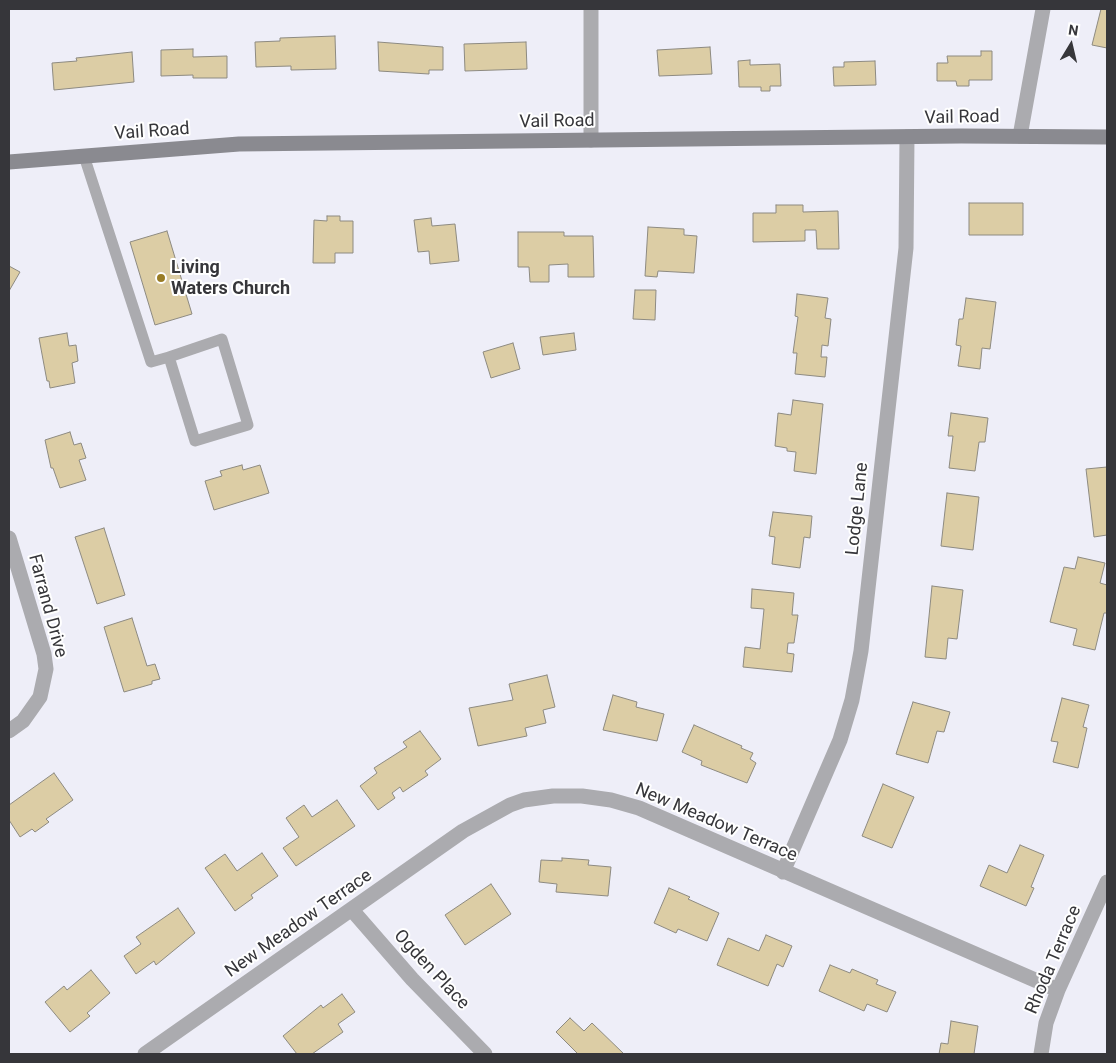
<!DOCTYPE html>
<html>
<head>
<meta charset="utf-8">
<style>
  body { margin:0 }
  #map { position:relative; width:1116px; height:1063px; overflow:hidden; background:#eeeef8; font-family:Roboto,sans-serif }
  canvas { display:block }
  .frame { position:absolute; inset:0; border:10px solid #36363a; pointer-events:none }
  .north { position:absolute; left:1046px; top:20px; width:50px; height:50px; -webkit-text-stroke:4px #fff; paint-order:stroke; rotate:9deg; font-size:14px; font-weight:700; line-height:20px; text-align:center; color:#36363a }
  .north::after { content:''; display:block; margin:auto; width:18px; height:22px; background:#36363a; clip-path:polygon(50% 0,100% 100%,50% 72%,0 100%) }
</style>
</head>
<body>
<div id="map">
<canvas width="1116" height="1063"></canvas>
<div class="frame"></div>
<div class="north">N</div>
</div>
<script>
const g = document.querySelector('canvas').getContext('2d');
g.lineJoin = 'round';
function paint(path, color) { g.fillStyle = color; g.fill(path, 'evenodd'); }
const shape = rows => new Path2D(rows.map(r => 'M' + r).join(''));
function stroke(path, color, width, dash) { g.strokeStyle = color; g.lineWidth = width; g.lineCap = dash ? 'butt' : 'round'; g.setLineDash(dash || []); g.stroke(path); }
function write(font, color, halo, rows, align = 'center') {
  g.font = font + ' Roboto,sans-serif'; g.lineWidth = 4; g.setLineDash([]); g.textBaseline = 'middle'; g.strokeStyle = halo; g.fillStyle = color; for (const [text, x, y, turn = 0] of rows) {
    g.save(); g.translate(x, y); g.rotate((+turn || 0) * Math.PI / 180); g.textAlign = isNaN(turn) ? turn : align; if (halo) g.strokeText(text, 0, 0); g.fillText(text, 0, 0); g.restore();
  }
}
const building = shape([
  [1101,9,1107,9,1107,48,1092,45,1101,9],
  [335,36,336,69,291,70,291,66,256,67,255,42,280,41,280,38,335,36],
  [378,42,443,47,443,70,429,70,429,74,379,71,378,42],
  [526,42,527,69,465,71,464,44,526,42],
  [710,47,712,74,659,76,657,50,710,47],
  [193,49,193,57,227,56,227,78,193,78,193,75,161,76,161,50,193,49],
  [981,51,992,51,992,80,969,80,969,86,957,86,956,81,937,81,937,63,948,63,947,56,981,56,981,51],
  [132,52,134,82,54,90,52,63,77,61,76,58,132,52],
  [750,60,750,65,780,64,781,86,770,86,770,91,761,91,761,87,739,87,738,61,750,60],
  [875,61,876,85,834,86,833,67,844,67,844,62,875,61],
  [969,203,1023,203,1023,235,969,235,969,203],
  [776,205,803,205,803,212,838,211,839,249,817,249,816,230,805,230,805,241,753,242,753,213,776,213,776,205],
  [327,216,340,216,340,221,353,221,353,253,335,253,335,263,313,263,314,220,327,221,327,216],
  [431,218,432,226,455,224,459,261,430,264,429,251,418,252,414,220,431,218],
  [648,227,684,229,684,235,697,236,694,273,658,271,657,277,645,276,648,227],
  [167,231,192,314,155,325,130,242,167,231],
  [518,232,564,232,564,236,593,236,594,277,568,277,568,264,549,265,549,282,530,282,529,267,518,267,518,232],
  [9,266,20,272,9,291,9,266],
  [635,290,656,290,655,320,633,319,635,290],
  [797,294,828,298,825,318,831,319,828,346,822,345,821,357,827,357,825,377,795,374,797,353,793,353,798,317,795,316,797,294],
  [966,298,996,302,990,349,982,348,980,369,958,366,961,346,956,345,959,319,963,319,966,298],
  [67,333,69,346,76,345,78,361,72,363,75,383,50,388,49,381,47,381,39,338,67,333],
  [574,333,576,350,543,355,540,337,574,333],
  [513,343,520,369,491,378,483,352,513,343],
  [793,400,823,404,816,474,794,471,796,452,787,451,787,448,775,446,778,413,791,415,793,400],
  [951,413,988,418,985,442,979,442,975,471,949,468,953,436,948,436,951,413],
  [70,432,74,445,81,443,86,458,79,460,86,480,60,488,53,468,51,468,45,440,70,432],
  [242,465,243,470,260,465,269,493,214,510,205,481,222,476,220,471,242,465],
  [1107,467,1107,535,1094,537,1086,469,1107,467],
  [947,493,979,497,973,550,941,546,947,493],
  [773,512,812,516,810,538,804,537,800,568,772,564,775,537,769,536,773,512],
  [104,528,125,595,97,604,75,537,104,528],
  [1078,557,1105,563,1100,583,1107,585,1107,613,1104,613,1095,650,1073,645,1077,629,1050,622,1064,567,1075,569,1078,557],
  [932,586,963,590,957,639,948,638,946,659,925,657,932,586],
  [752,589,794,593,792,615,798,615,794,643,788,643,787,653,794,654,792,672,743,667,745,647,760,649,764,609,751,608,752,589],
  [132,618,147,666,155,664,160,679,152,681,152,684,124,692,104,627,132,618],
  [547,675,555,707,543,710,546,723,525,728,527,736,478,746,469,708,513,700,509,684,547,675],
  [613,695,637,702,636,707,664,714,657,741,603,730,613,695],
  [1062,698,1089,705,1083,727,1087,728,1078,768,1053,762,1058,742,1051,741,1062,698],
  [913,702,950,712,944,732,937,731,928,763,896,754,913,702],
  [694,725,742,746,741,748,753,753,750,759,756,763,747,783,701,765,702,761,682,752,694,725],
  [420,731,441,759,425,771,428,775,403,792,400,787,392,793,395,798,378,810,360,786,377,773,374,768,407,747,403,742,420,731],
  [54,773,73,800,46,819,49,822,35,832,32,829,20,837,9,820,9,805,54,773],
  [883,784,914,797,892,848,862,836,883,784],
  [337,800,355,826,296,866,283,848,299,837,286,818,304,805,312,817,337,800],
  [1020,845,1044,855,1031,887,1034,888,1026,906,980,886,989,865,1007,873,1020,845],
  [262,853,278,876,251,895,253,898,235,911,205,868,225,854,237,871,262,853],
  [562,858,589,860,588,865,611,867,608,896,556,892,557,884,539,882,541,860,562,861,562,858],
  [491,884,511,914,465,945,445,915,491,884],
  [669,888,690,897,688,899,719,913,707,941,678,929,676,933,654,923,669,888],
  [178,908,195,933,156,965,154,961,136,974,124,956,141,944,136,937,178,908],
  [766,935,792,946,783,967,777,964,768,986,717,965,728,938,759,951,766,935],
  [830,965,850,973,852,969,878,980,876,984,896,992,887,1012,867,1004,864,1011,819,991,830,965],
  [91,970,110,993,87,1013,90,1016,70,1032,45,1002,64,986,67,990,91,970],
  [342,994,355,1012,338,1024,343,1032,312,1054,297,1054,283,1036,321,1005,323,1008,342,994],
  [570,1018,584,1031,592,1023,624,1054,578,1054,556,1032,570,1018],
  [951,1021,978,1026,974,1054,939,1054,941,1043,948,1044,951,1021]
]);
paint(building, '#dccda5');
stroke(building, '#8d8a81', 1);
stroke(shape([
  [84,156,151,362,169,357,195,441,248,425,222,339,169,357]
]), '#ababaf', 11);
stroke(shape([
  [1020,136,1043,9],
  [591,140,591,9],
  [9,538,44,654,46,669,40,697,23,721,9,731],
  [783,872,840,740,852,700,861,651,906,248,907,137],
  [352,910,412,979,485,1054],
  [145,1054,463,831,510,805,524,800,553,796,582,796,611,800,639,808,1058,990],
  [1041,1054,1046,1023,1058,990,1107,882]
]), '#ababaf', 15);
stroke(shape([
  [9,162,239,144,961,136,1107,137]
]), '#8a8a90', 15);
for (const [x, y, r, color] of [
  [161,278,5,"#997c25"]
]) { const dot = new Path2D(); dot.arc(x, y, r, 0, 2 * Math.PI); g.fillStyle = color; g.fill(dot); stroke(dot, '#fff', 2); }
write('18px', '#36363a', '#fff', [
  ["Vail Road",962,118,-1],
  ["Vail Road",557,122,-1],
  ["Vail Road",152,132,-4],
  ["Lodge Lane",858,509,-84],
  ["Farrand Drive",47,606,75],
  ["New Meadow Terrace",716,823,23],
  ["New Meadow Terrace",299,924,-35],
  ["Rhoda Terrace",1054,960,-67],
  ["Ogden Place",431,970,47]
]);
write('bold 18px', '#36363a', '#fff', [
  ["Living",171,268],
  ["Waters Church",171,289]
], 'left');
</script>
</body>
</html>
